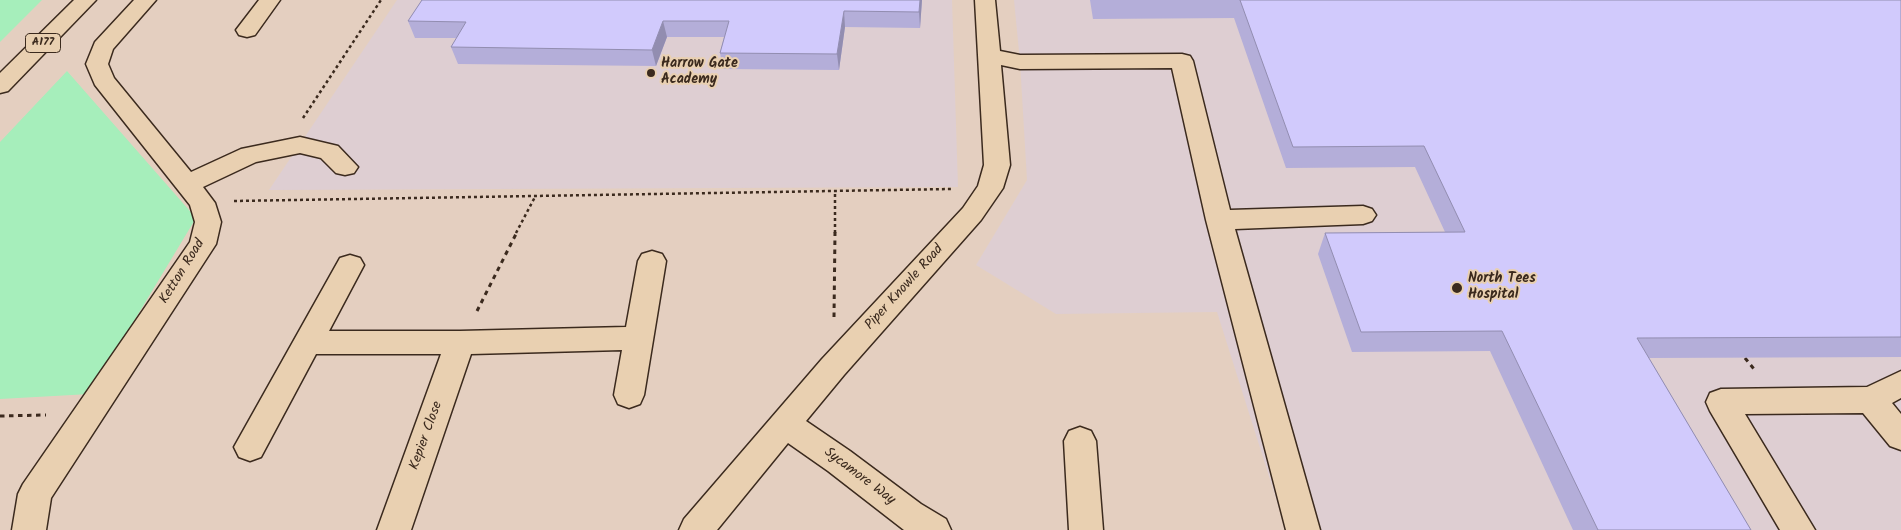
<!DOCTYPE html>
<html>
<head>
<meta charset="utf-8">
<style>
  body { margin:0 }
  canvas { display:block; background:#e4cfc0 }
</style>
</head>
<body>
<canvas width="1901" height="530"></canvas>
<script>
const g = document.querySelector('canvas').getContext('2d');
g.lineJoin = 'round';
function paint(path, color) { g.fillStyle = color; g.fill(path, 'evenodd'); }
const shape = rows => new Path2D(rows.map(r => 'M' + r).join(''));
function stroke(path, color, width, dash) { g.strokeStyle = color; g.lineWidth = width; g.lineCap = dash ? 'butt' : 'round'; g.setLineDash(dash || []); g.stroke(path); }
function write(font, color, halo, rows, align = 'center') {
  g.font = font + ' Kalam,sans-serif'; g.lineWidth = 4; g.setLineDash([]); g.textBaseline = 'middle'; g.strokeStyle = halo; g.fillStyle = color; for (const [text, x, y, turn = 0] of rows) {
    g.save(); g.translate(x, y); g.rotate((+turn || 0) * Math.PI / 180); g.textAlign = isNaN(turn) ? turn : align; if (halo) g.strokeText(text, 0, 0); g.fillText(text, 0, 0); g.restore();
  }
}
paint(shape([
  [397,0,952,0,958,187,269,190],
  [1014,0,1901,0,1901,530,1286,530,1217,312,1056,314,976,265,1027,180,1020,62]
]), '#deced2');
paint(shape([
  [0,0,42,0,0,42],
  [67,71,196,218,90,394,0,399,0,142]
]), '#a6eebb');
const minor = shape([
  [134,0,156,0,113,49,108,64,114,78,191,172,241,149,300,137,338,146,358,167,354,173,345,175,336,173,321,158,300,153,256,162,203,187,215,203,221,222,216,244,51,498,46,530,12,530,18,494,23,484,190,242,195,222,190,205,95,85,86,64,95,42,134,0],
  [259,0,280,0,255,35,247,37,239,35,236,30,259,0],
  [975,0,995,0,1000,51,1020,55,1182,54,1190,56,1193,61,1230,210,1363,206,1372,209,1376,215,1372,221,1363,224,1235,229,1320,530,1286,530,1206,220,1172,68,1020,69,1001,65,1010,165,1003,188,981,220,844,375,806,421,850,451,921,504,946,519,951,530,904,530,828,471,788,443,717,530,679,530,684,519,822,359,963,208,978,186,984,165,975,0],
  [652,251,662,254,666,261,644,395,640,404,629,408,618,404,614,395,622,350,471,354,411,530,377,530,441,354,316,354,261,457,250,461,239,457,234,447,340,258,350,255,360,258,364,265,329,331,460,331,626,327,638,261,642,254,652,251],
  [1901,371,1901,398,1892,403,1901,414,1901,450,1890,446,1863,413,1745,414,1815,530,1780,530,1710,411,1706,402,1710,393,1721,389,1867,387,1901,371],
  [1080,427,1091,431,1096,441,1103,530,1069,530,1064,441,1069,431,1080,427]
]);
const major = shape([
  [74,0,96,0,8,91,0,93,0,73,74,0]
]);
stroke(minor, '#3b2a1e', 3);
stroke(major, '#3b2a1e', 3);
stroke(shape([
  [303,118,381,0],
  [234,201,952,189],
  [516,233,536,195],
  [835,233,835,192]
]), '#3b2a1e', 2.5, [3, 3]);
stroke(shape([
  [477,311,517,232],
  [834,317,835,232],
  [1745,358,1754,369],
  [0,416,46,415]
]), '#3b2a1e', 3, [4.5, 4.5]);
paint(minor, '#e9d0b1');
paint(major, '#e9d0b1');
paint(shape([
  [422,0,922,0,920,28,845,27,839,70,723,69,720,53,724,37,667,37,656,66,458,64,451,47,457,38,415,38,408,21],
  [1090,0,1901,0,1901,357,1649,358,1751,530,1573,530,1490,351,1352,352,1318,254,1325,233,1445,232,1415,167,1286,168,1234,18,1093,19]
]), '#b4aed9');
paint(shape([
  [920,0,922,0,920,28,919,12],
  [844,11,845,27,839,70,837,54],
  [663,21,667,37,656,66,652,50]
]), '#928db0');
const building = shape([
  [422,0,920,0,919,12,844,11,837,54,720,53,729,21,663,21,652,50,451,47,466,22,408,21,422,0],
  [1240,0,1901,0,1901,337,1637,338,1751,530,1598,530,1502,331,1361,332,1325,233,1465,232,1424,146,1293,147,1240,0]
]);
paint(building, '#d1cafc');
stroke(building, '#928db0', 1);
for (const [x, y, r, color] of [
  [651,73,5,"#3b2a1e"],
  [1457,288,6,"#3b2a1e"]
]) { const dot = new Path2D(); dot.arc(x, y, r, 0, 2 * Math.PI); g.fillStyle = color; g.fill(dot); stroke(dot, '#e9d0b1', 2); }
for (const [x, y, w] of [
  [43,43,35]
]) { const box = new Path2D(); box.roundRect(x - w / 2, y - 9.5, w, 19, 4); g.fillStyle = '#e9d0b1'; g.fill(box); stroke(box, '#3b2a1e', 1); }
write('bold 12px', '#3b2a1e', null, [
  ["A177",43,43]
]);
write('bold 14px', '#3b2a1e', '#e9d0b1', [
  ["Harrow Gate",661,65],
  ["Academy",661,81],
  ["North Tees",1468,280],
  ["Hospital",1468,296]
], 'left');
write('14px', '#3b2a1e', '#e9d0b1', [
  ["Ketton Road",183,272,-58],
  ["Piper Knowle Road",905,288,-48],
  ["Kepier Close",427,436,-70],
  ["Sycamore Way",859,477,37]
]);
</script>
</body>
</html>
